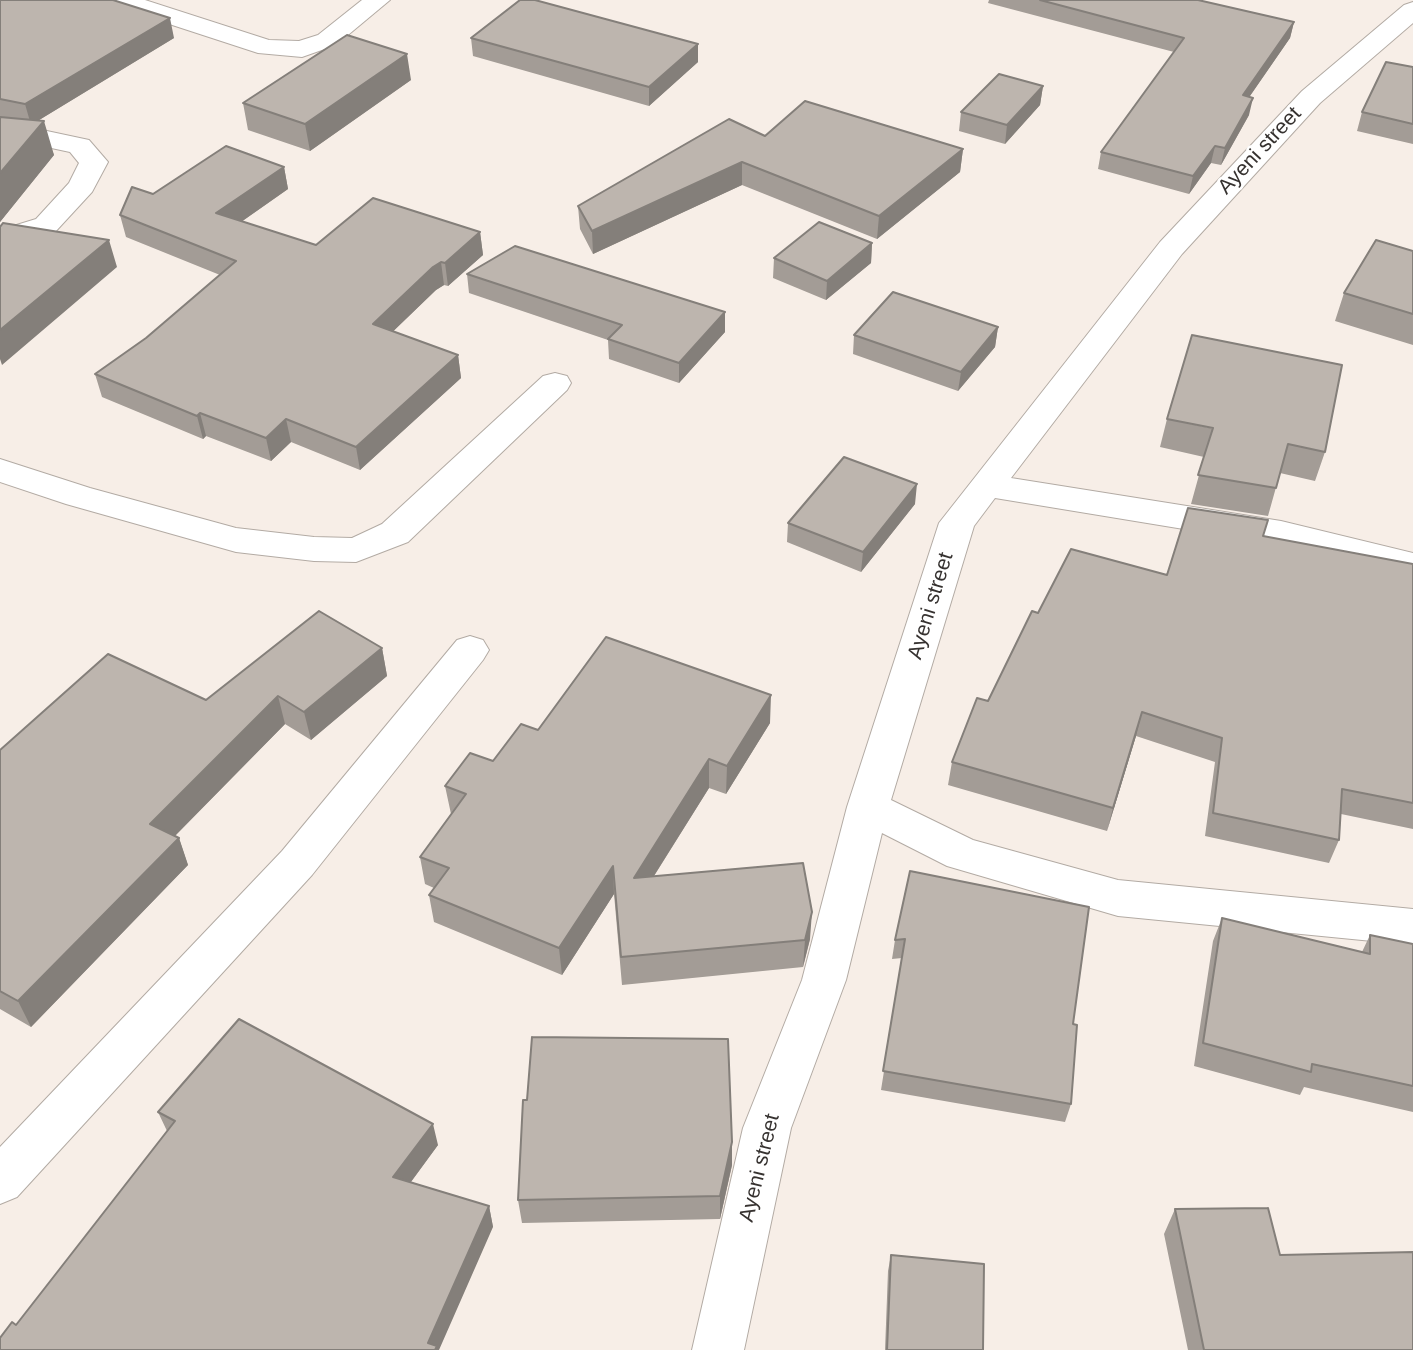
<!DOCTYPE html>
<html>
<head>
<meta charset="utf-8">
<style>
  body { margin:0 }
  canvas { display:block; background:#f7eee7 }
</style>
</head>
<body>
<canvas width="1413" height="1350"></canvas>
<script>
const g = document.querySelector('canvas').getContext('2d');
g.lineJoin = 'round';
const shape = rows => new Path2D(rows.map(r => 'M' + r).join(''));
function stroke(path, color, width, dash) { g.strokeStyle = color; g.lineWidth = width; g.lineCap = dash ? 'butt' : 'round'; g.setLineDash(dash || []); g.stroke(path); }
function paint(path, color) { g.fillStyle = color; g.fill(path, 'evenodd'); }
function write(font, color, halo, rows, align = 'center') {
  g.font = font + ' Helvetica,sans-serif'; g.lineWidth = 5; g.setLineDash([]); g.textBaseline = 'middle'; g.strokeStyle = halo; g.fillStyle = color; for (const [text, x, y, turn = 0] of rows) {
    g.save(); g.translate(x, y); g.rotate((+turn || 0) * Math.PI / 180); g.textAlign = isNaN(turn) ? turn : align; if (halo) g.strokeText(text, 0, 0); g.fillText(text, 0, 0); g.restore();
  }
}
const minor = shape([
  [108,0,145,0,269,40,299,41,318,35,362,0,390,0,336,45,302,57,258,53,111,5,108,0],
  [1413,2,1413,23,1320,103,1182,254,1011,478,1281,521,1413,553,1413,577,1281,545,995,498,974,526,891,800,973,840,1118,880,1413,909,1413,945,1118,916,947,866,882,833,846,980,791,1128,744,1350,692,1350,743,1128,802,980,847,807,939,523,1160,242,1302,91,1404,5,1413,2],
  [0,121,89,140,108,162,92,192,56,231,0,249,0,230,36,219,69,183,79,163,70,152,0,137,0,121],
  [555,373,567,376,571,383,567,390,408,542,356,562,314,561,236,552,66,504,0,482,0,459,90,488,236,528,314,537,352,538,382,524,543,376,555,373],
  [470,636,483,640,489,650,483,660,312,875,17,1197,0,1204,0,1147,282,851,457,640,470,636]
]);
stroke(minor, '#b3aba4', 2);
paint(minor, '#fff');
paint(shape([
  [0,0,174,38,39,120,54,155,0,222],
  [989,0,1198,0,1294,22,1290,38,1249,97,1249,115,1221,165,1211,163,1189,194,1098,169,1101,152,1174,52,988,3],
  [471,38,698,44,698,62,649,106,473,56],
  [1413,67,1413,144,1357,131,1362,112],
  [411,80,310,151,248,130,243,103],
  [1043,86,1040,105,1005,144,959,131,961,112],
  [765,136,963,149,960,172,877,239,742,185,593,254,580,229,578,206],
  [284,167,288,189,241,222,316,245,480,232,483,255,448,286,444,285,436,290,393,331,458,355,461,378,360,470,291,442,271,461,206,436,203,439,102,397,95,374,146,338,220,275,126,237,120,215,153,194],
  [872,243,871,263,826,300,773,278,774,258],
  [1413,251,1413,345,1335,321,1344,293],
  [467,274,725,332,679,383,609,359,608,340,469,293],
  [998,327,995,347,958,391,853,354,854,335],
  [1167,419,1325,452,1315,481,1280,473,1268,516,1191,504,1204,457,1160,447],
  [915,504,861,572,787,542,788,523],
  [1263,536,1413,564,1413,829,1341,814,1339,840,1329,863,1205,836,1215,762,1136,736,1107,831,948,785,952,762,1038,613,1167,575],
  [382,648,387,676,311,740,285,724,175,836,179,838,188,865,31,1027,0,1009,0,750,206,700],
  [770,723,726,794,709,788,654,876,810,939,803,967,622,985,614,894,562,975,434,922,429,895,434,888,425,884,420,857,451,814,445,786,493,761,538,730],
  [910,871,1073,1024,1071,1104,1065,1122,881,1090,902,958,892,959,895,940],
  [1222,918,1362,952,1370,935,1413,944,1413,1112,1304,1087,1300,1095,1194,1066,1213,941],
  [158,1112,438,1145,411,1182,489,1206,493,1227,16,1325,167,1131],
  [732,1165,720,1219,522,1223,518,1200],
  [1175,1209,1280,1255,1413,1350,1188,1350,1164,1234],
  [891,1255,983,1350,885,1350,888,1271]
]), '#a39c96');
paint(shape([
  [170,18,174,38,31,125,25,104],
  [1294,22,1290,38,1239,112,1243,95],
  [698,44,698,62,649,106,649,87],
  [407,54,411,80,310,151,305,124],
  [1043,86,1040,105,1005,144,1007,125],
  [1253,98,1249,115,1221,165,1225,148],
  [44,121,54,155,0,222,0,173],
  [1215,146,1211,163,1189,194,1193,176],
  [963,149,960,172,877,239,879,216],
  [742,162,742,185,593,254,592,231],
  [284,167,288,189,221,236,216,213],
  [480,232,483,255,448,286,445,263],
  [109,240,117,267,2,365,0,359,0,330],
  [872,243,871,263,826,300,827,281],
  [441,262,444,285,436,290,377,347,373,324,433,267],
  [725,312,725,332,679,383,679,363],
  [998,327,995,347,958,391,961,372],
  [458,355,461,378,360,470,356,447],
  [200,413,206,436,203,439,197,416],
  [286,419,291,442,271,461,266,438],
  [917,484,915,504,861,572,863,552],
  [382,648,387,676,311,740,304,712],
  [771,695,770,723,726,794,727,766],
  [278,696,285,724,160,851,150,824],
  [1142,712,1136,736,1107,831,1113,808],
  [709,759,709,788,635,906,634,878],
  [179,838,188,865,31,1027,18,1001],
  [613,866,614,894,562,975,559,948],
  [812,912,810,939,803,967,805,940],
  [433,1124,438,1145,399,1198,393,1177],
  [732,1142,732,1165,720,1219,720,1196],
  [489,1206,493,1227,439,1350,430,1350,428,1343]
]), '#847f7a');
const building = shape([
  [0,0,113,0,170,18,25,104,0,99,0,0],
  [520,0,535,0,698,44,649,87,471,38,520,0],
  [1040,0,1198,0,1294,22,1243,95,1253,98,1225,148,1215,146,1193,176,1101,152,1184,38,1040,0],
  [347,35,407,54,305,124,243,103,347,35],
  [1386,62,1413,67,1413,124,1362,112,1386,62],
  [999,74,1043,86,1007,125,961,112,999,74],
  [805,101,963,149,879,216,742,162,592,231,578,206,729,119,765,136,805,101],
  [0,117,44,121,0,173,0,117],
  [226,146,284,167,216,213,316,245,373,198,480,232,445,263,441,262,433,267,373,324,458,355,356,447,286,419,266,438,200,413,197,416,95,374,146,338,236,261,120,215,132,187,153,194,226,146],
  [819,222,872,243,827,281,774,258,819,222],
  [3,223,109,240,0,330,0,227,3,223],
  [1376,240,1413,251,1413,314,1344,293,1376,240],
  [515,246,725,312,679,363,608,339,622,325,467,274,515,246],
  [893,292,998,327,961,372,854,335,893,292],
  [1192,335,1342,365,1325,452,1288,444,1276,488,1198,475,1213,428,1167,419,1192,335],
  [844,457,917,484,863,552,788,523,844,457],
  [1188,508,1268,520,1263,536,1413,564,1413,803,1342,789,1339,840,1213,813,1222,738,1142,712,1113,808,952,762,977,698,988,701,1032,611,1038,613,1071,549,1167,575,1188,508],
  [319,611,382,648,304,712,278,696,150,824,179,838,18,1001,0,991,0,750,108,654,206,700,319,611],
  [606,637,771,695,727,766,709,759,634,878,803,863,812,912,805,940,621,957,613,866,559,948,429,895,449,868,420,857,466,794,445,786,470,753,493,761,521,724,538,730,606,637],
  [910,871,1089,907,1073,1024,1077,1025,1071,1104,883,1071,905,939,895,940,910,871],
  [1222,918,1370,954,1370,935,1413,944,1413,1086,1312,1064,1311,1072,1203,1043,1222,918],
  [239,1019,433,1124,393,1177,489,1206,428,1343,437,1346,435,1350,0,1350,0,1338,12,1322,16,1325,175,1121,158,1112,239,1019],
  [532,1037,728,1039,732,1142,720,1196,518,1200,523,1100,527,1100,532,1037],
  [1268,1208,1280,1255,1413,1252,1413,1350,1204,1350,1175,1209,1268,1208],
  [891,1255,984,1264,983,1350,887,1350,891,1255]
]);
paint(building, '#bdb5ae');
stroke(building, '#847f7a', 2);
write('21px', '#363230', '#fff', [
  ["Ayeni street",1260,151,-47],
  ["Ayeni street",931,606,-73],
  ["Ayeni street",760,1168,-76]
]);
</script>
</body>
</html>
